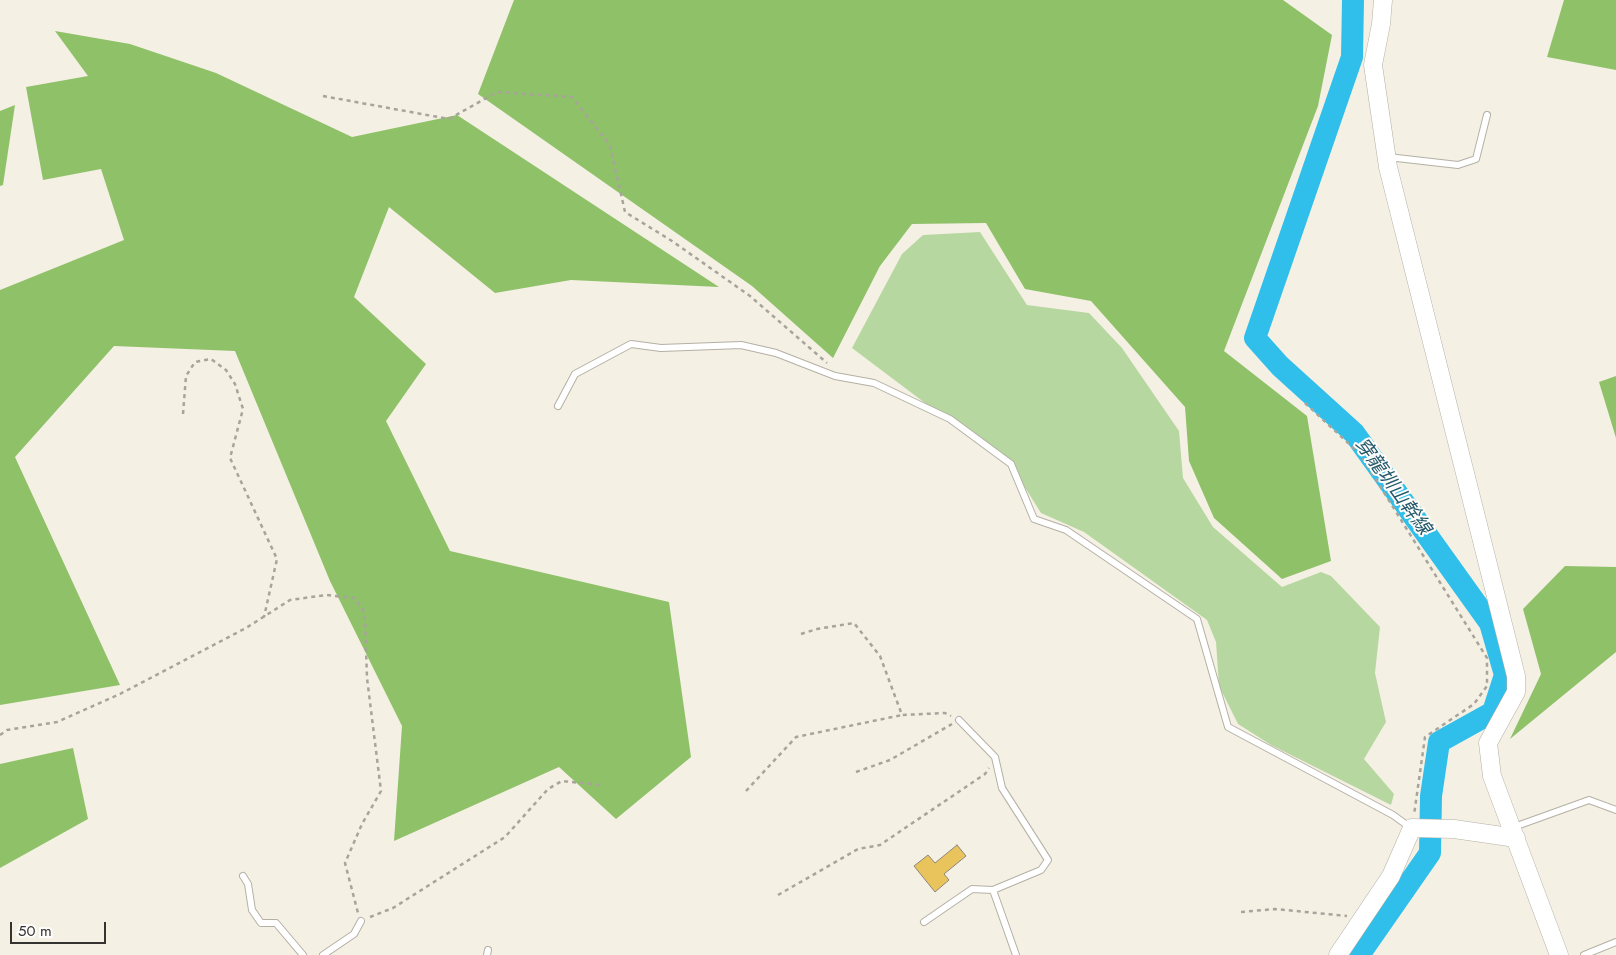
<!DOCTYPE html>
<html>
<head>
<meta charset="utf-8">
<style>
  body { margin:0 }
  #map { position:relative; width:1616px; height:955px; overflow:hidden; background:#f5f0e4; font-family:Jost,sans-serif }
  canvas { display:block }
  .scale { position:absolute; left:10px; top:922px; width:96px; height:22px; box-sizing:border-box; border:2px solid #35332f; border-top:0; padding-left:6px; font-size:15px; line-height:18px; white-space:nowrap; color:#35332f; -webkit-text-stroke:4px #fefdfb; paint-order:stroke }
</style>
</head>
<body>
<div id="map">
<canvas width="1616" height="955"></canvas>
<div class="scale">50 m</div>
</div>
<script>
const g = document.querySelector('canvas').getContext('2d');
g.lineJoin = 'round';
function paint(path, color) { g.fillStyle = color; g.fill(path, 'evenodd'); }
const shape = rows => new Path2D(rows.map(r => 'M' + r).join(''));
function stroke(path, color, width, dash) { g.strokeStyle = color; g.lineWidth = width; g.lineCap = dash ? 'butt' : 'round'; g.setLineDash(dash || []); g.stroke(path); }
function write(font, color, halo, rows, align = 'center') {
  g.font = font + ' Jost,"Noto Sans TC",sans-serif'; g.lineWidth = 4; g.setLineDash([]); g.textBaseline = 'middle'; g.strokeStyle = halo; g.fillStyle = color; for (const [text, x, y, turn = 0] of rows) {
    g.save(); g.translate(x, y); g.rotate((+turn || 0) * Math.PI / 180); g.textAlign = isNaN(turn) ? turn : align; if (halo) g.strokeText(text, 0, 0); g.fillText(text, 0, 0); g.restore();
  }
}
paint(shape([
  [980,232,1027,305,1089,313,1122,348,1179,431,1183,478,1213,527,1282,587,1321,572,1331,576,1380,627,1375,673,1386,722,1364,759,1394,794,1391,805,1271,745,1238,724,1219,686,1216,642,1207,620,1084,532,1041,513,1014,470,852,348,902,254,923,235]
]), '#b7d7a1');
paint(shape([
  [514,0,1283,0,1332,35,1318,106,1224,351,1307,416,1331,561,1282,579,1214,518,1189,461,1185,407,1091,301,1025,289,986,223,912,224,880,266,833,358,752,286,478,94],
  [1564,0,1616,0,1616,70,1547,57],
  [55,31,130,44,216,73,352,137,457,115,719,287,571,280,495,293,389,207,354,297,426,364,386,421,450,551,669,602,691,757,616,819,559,767,394,841,402,726,330,581,235,351,114,346,15,457,120,685,0,705,0,290,124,240,101,169,43,180,26,87,88,76],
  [15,105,3,185,0,186,0,111],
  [1616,376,1616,438,1599,382],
  [1565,566,1616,567,1616,652,1510,739,1541,674,1523,609],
  [73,748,88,819,0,868,0,764]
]), '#8fc169');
stroke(shape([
  [1353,0,1352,57,1255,338,1280,366,1354,433,1490,623,1505,675,1493,712,1439,742,1431,796,1430,853,1359,955]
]), '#30bfeb', 22);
const building = shape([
  [957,845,966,856,944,874,949,880,935,892,914,866,928,855,935,863,957,845]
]);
paint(building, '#e9c35b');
stroke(building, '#8a867b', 1);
const lane = shape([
  [1388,157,1458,165,1476,159,1487,115],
  [558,406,575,374,631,344,661,348,741,345,776,353,835,376,874,383,950,419,1011,464,1034,519,1066,530,1197,619,1228,727,1393,815,1411,828],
  [959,720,995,757,1002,788,1048,860,1041,870,993,890,1016,955],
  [1514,827,1589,800,1616,810],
  [243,876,248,884,252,910,261,923,276,923,303,955],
  [924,922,972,889,993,890],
  [323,955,354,934,361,921],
  [487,955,488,950],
  [1584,955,1616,942]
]);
const secondary = shape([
  [1383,0,1381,24,1373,65,1388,167,1516,676,1516,692,1488,743,1492,776,1559,955],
  [1338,955,1391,876,1412,828,1454,829,1516,838]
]);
stroke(lane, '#b4b0a5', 8);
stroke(secondary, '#b4b0a5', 19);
stroke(shape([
  [323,96,449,119,497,92,572,97,610,145,625,212,672,241,750,296,827,363],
  [1305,403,1360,454,1487,658,1487,686,1474,704,1425,737,1414,815],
  [183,414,186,376,195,362,211,359,226,370,235,384,243,409,230,458,277,559,264,617],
  [801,634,817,629,854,623,880,656,902,715,945,713,951,716],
  [0,735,7,730,57,722,120,694,246,628,290,600,326,595,354,598,363,609,365,620,367,678,381,791,362,824,345,863,358,913],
  [856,772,890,760,952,724],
  [746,791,796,737,902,715],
  [778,895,858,849,880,845,985,774,989,768],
  [1241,912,1275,909,1347,916],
  [370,917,393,908,505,837,548,789,562,781,601,785]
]), '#a8a49c', 2.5, [4, 4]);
stroke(lane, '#fff', 6);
stroke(secondary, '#fff', 18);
write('italic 19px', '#23596b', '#fefdfb', [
  ["穿龍圳山幹線",1392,487,54]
]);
</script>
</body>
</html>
